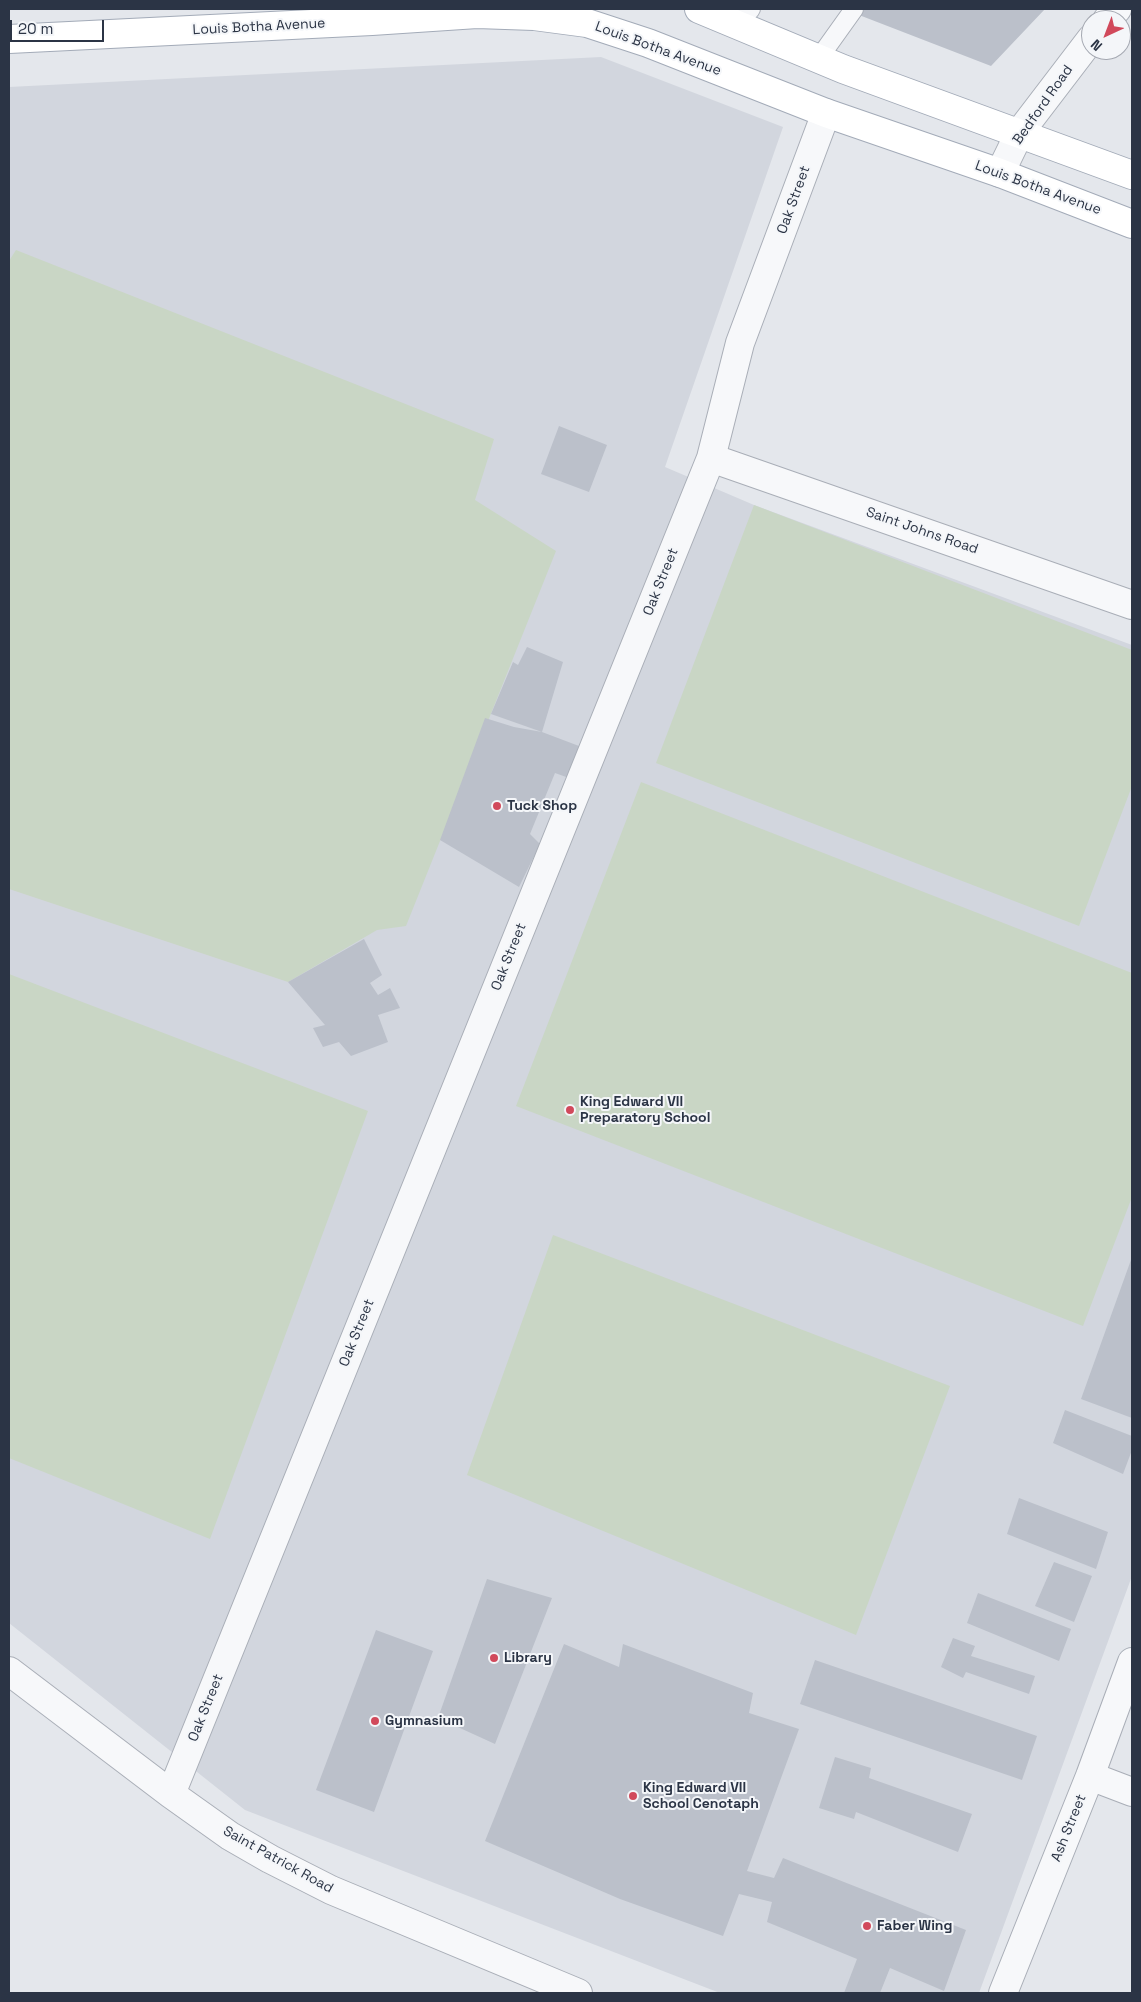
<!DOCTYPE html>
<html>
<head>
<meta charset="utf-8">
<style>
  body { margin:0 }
  #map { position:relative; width:1141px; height:2002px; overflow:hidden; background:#e4e7ec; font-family:"Space Grotesk",sans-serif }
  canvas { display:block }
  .frame { position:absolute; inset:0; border:10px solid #2b3445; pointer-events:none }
  .north { position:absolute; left:1081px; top:10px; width:50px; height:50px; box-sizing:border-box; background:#f4f6f9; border:1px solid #a4a8b1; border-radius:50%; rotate:223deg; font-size:14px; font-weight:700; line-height:20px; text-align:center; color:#2b3445 }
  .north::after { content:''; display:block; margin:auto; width:18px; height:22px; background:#d1495b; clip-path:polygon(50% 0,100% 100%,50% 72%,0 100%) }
  .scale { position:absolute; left:10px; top:20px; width:94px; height:22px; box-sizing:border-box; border:2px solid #2b3445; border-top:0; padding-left:6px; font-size:15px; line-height:18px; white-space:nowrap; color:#2b3445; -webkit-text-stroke:4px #f4f6f9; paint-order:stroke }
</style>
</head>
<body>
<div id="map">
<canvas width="1141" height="2002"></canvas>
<div class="frame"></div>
<div class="north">N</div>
<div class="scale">20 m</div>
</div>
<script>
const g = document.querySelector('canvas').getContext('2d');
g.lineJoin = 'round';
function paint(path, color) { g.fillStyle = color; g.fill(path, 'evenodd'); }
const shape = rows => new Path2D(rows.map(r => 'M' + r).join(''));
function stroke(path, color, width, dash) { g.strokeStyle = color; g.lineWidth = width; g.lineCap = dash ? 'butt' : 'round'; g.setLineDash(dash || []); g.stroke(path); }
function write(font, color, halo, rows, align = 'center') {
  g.font = font + ' "Space Grotesk",sans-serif'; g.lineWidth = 4; g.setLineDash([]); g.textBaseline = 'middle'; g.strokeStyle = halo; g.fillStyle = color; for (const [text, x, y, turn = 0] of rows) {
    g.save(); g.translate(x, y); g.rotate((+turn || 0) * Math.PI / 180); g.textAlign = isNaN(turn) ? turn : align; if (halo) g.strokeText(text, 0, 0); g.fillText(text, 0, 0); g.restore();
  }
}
paint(shape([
  [601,57,783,127,665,467,754,505,1132,645,1132,1576,979,1993,720,1993,245,1810,9,1623,9,87]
]), '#d2d6de');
paint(shape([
  [16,250,494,439,475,500,556,551,406,926,377,930,288,982,9,889,9,261],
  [754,505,1132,650,1132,786,1079,926,656,763],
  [641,782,1132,973,1132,1197,1083,1326,516,1106],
  [9,974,368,1111,210,1539,9,1458],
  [553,1235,950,1386,856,1635,467,1475]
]), '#c9d6c5');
paint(shape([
  [865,9,1045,9,991,66,859,15],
  [559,426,607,445,589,492,541,474],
  [527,647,563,662,542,732,491,714,513,662,518,665],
  [485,718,514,727,542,732,579,746,569,778,555,773,530,834,540,844,519,887,440,840],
  [364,939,382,975,370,983,378,995,390,988,400,1008,378,1015,388,1042,351,1056,339,1042,323,1047,313,1028,325,1025,288,982],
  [1132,1257,1132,1418,1081,1399],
  [1065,1410,1132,1436,1132,1450,1123,1474,1053,1443],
  [1019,1498,1108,1532,1096,1569,1007,1534],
  [1054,1562,1092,1576,1074,1622,1035,1606],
  [487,1579,552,1598,495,1744,438,1718],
  [978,1593,1071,1629,1059,1661,967,1623],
  [376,1630,433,1651,374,1812,316,1790],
  [953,1638,975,1646,971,1656,1035,1676,1029,1694,966,1672,963,1678,941,1667],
  [564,1644,619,1667,623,1644,753,1693,749,1713,799,1729,747,1871,774,1878,783,1858,966,1930,944,1991,890,1968,880,1993,844,1993,857,1959,767,1922,772,1902,739,1894,723,1936,620,1899,485,1841],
  [815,1660,1037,1736,1022,1780,800,1704],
  [835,1757,871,1768,869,1778,972,1814,958,1852,856,1812,854,1819,819,1808]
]), '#bbc0ca');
const service = shape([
  [737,25,751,9],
  [819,58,854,9]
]);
const minor = shape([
  [1107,20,1117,9],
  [1000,173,1020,132,1091,39],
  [711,458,1132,605],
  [9,1671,171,1794,230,1836,270,1859,331,1890,578,1993],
  [1090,1776,1132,1792],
  [171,1794,711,458,740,343,826,113],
  [1003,1993,1090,1776,1132,1662]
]);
const primary = shape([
  [699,9,843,69,1132,175],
  [9,39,372,21,477,14,534,16,587,23,648,43,826,113,1000,173,1132,224]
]);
stroke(service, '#a9aeb7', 20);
stroke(minor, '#a9aeb7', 30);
stroke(primary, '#a3abb8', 30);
stroke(service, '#f7f8fa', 18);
stroke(minor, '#f7f8fa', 28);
stroke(primary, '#fff', 28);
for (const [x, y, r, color] of [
  [497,806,5,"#d1495b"],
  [570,1110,5,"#d1495b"],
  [494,1658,5,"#d1495b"],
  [375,1721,5,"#d1495b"],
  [633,1796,5,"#d1495b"],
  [867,1926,5,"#d1495b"]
]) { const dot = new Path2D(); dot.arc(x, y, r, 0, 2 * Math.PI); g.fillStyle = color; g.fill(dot); stroke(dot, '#f4f6f9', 2); }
write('14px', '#2b3445', '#f4f6f9', [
  ["Louis Botha Avenue",259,27,-3],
  ["Louis Botha Avenue",658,49,20],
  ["Bedford Road",1043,105,-55],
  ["Louis Botha Avenue",1038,188,20],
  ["Oak Street",794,200,-70],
  ["Saint Johns Road",922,531,19],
  ["Oak Street",661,582,-68],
  ["Oak Street",509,957,-68],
  ["Oak Street",357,1333,-68],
  ["Oak Street",206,1708,-68],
  ["Ash Street",1069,1828,-68],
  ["Saint Patrick Road",278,1860,29]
]);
write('bold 14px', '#2b3445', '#f4f6f9', [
  ["Tuck Shop",507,806],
  ["King Edward VII",580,1102],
  ["Preparatory School",580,1118],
  ["Library",504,1658],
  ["Gymnasium",385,1721],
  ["King Edward VII",643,1788],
  ["School Cenotaph",643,1804],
  ["Faber Wing",877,1926]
], 'left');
</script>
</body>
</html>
